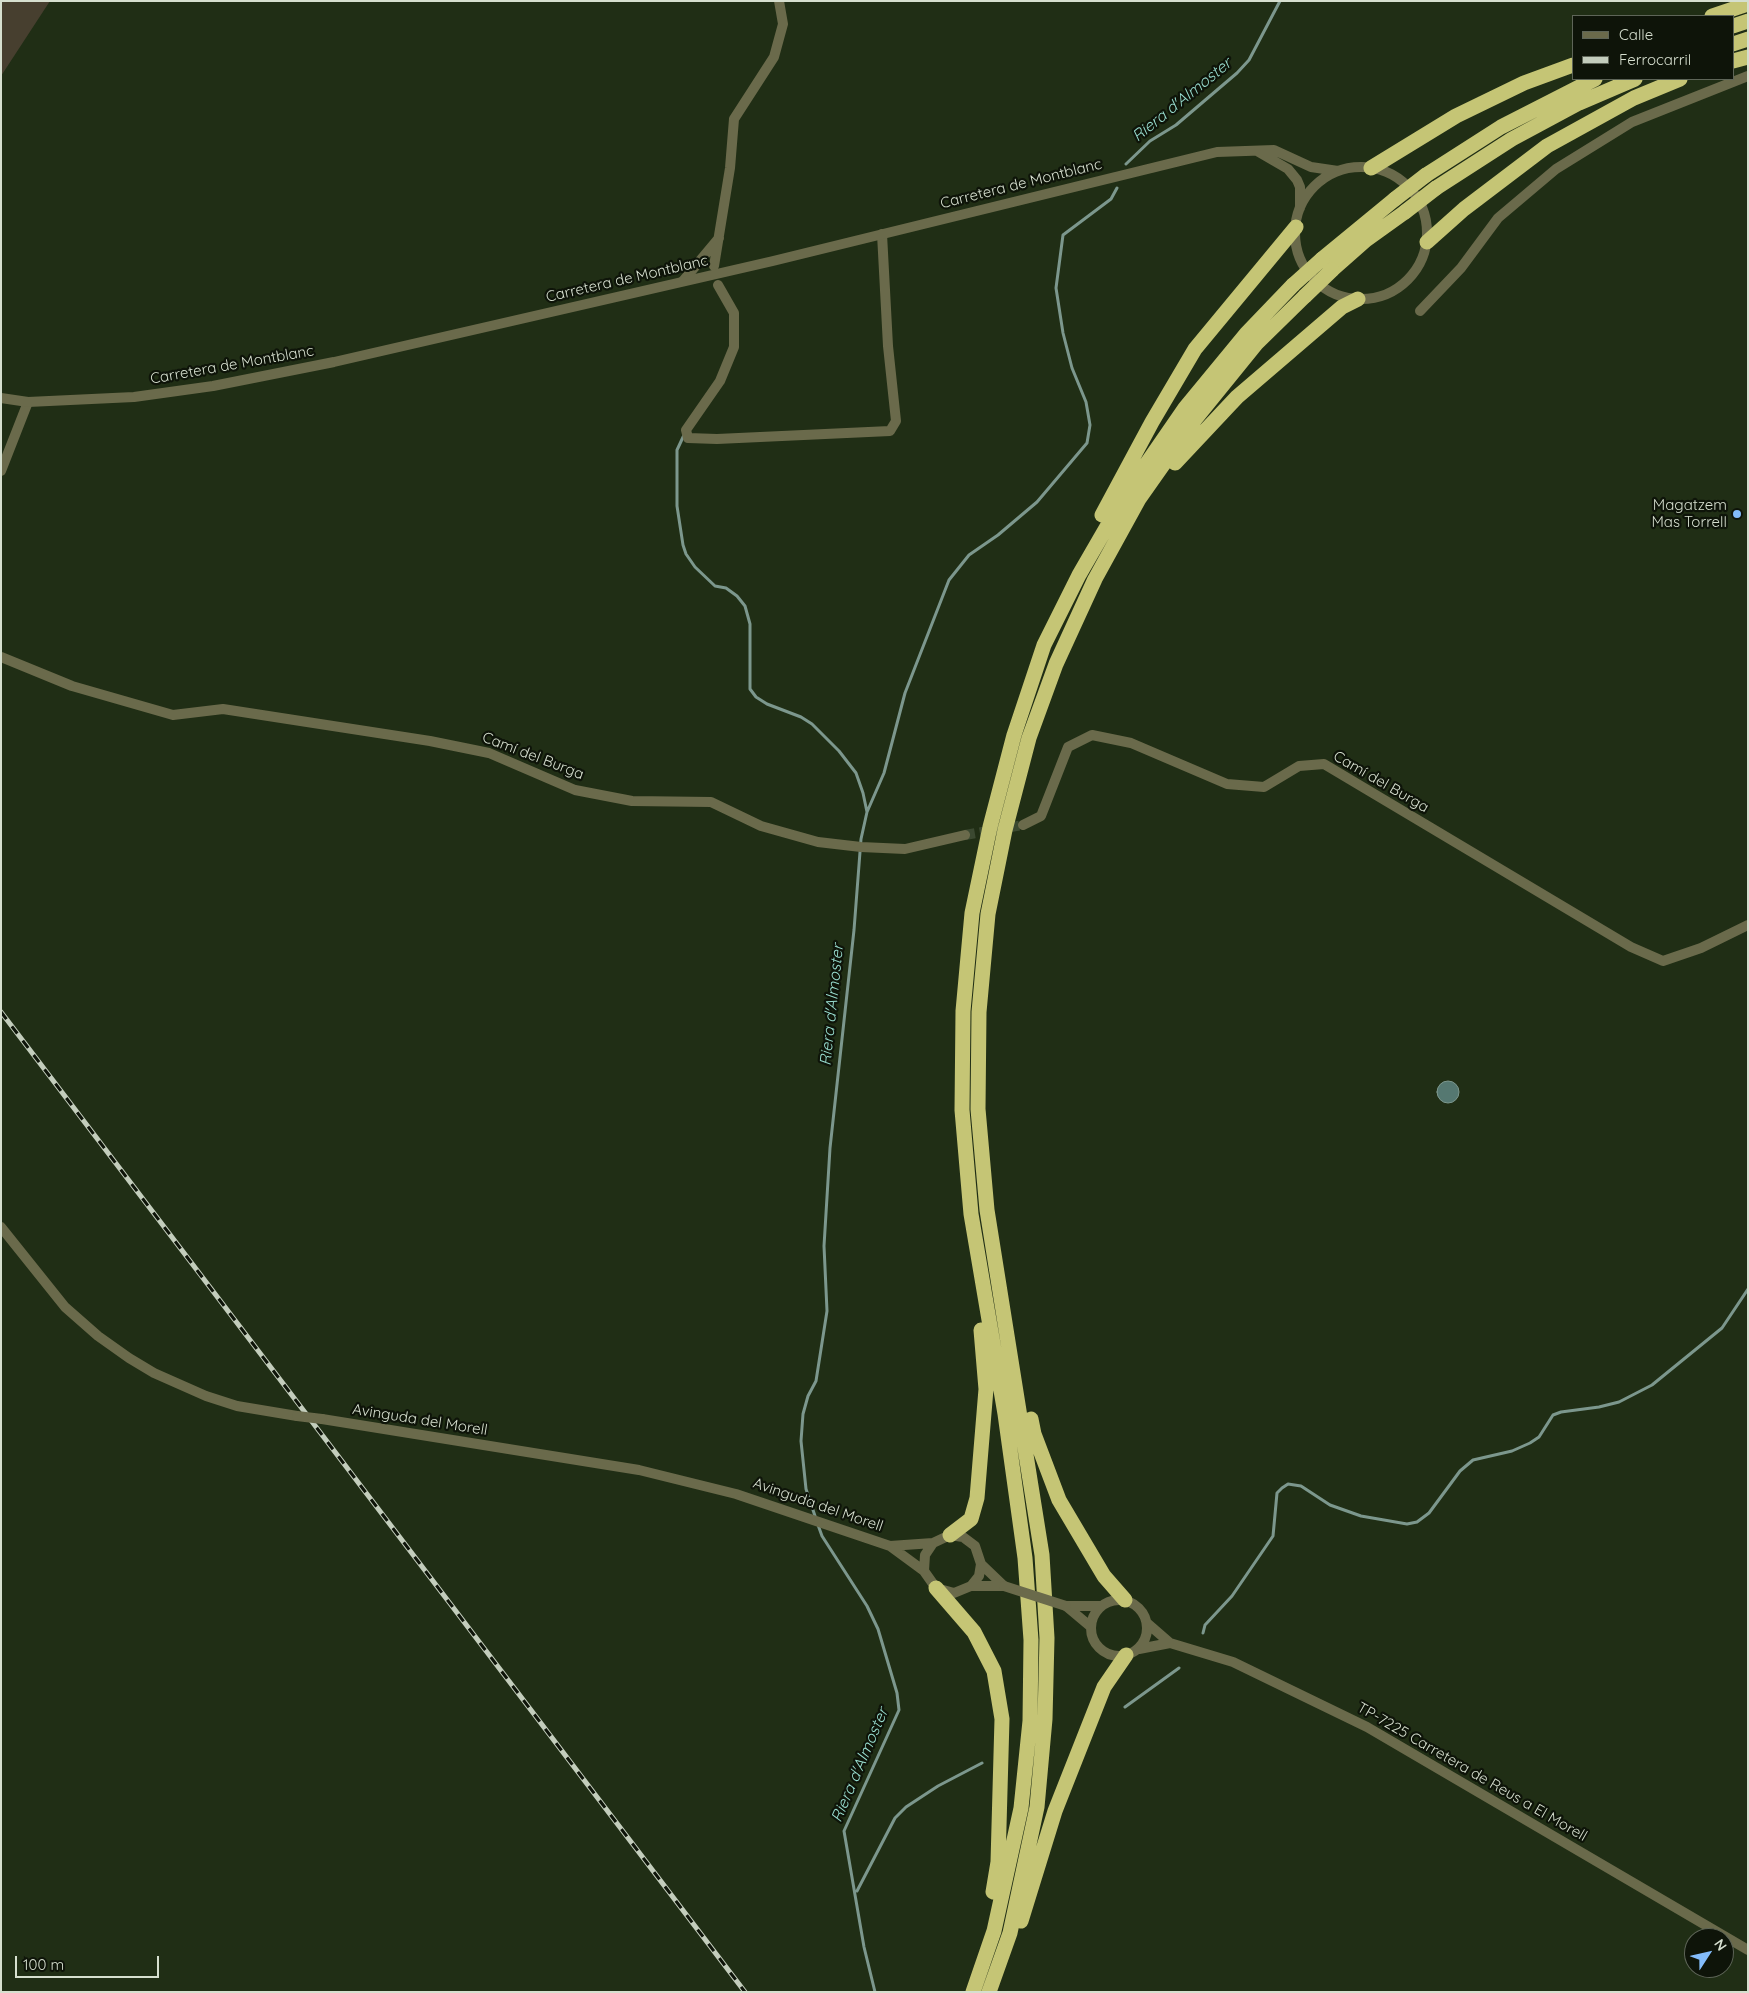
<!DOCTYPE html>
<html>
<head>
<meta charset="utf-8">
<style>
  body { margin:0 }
  #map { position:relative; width:1749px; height:1993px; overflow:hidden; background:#202e15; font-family:Quicksand,sans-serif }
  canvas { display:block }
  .frame { position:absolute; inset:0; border:2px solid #d6dfcf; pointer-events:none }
  .legend { position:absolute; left:1572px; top:15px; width:162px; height:65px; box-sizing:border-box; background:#0e1409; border:1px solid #5e6558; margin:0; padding:6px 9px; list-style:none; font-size:15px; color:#d6dfcf }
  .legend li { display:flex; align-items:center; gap:10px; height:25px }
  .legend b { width:25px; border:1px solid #5e6558 }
  .north { position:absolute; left:1684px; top:1928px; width:50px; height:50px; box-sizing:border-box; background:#0e1409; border:1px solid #5e6558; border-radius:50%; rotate:55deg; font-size:14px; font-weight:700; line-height:20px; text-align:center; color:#d6dfcf }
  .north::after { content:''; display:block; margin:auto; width:18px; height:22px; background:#83bcfa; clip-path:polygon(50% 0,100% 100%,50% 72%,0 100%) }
  .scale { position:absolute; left:15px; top:1956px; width:144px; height:22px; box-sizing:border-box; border:2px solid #d6dfcf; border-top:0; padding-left:6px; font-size:15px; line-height:18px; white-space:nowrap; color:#d6dfcf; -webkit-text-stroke:4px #0e1409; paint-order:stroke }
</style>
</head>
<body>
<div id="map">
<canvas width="1749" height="1993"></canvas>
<div class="frame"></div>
<ul class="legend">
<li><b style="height:6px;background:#6a6a4b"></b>Calle</li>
<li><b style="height:6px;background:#c3cdbc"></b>Ferrocarril</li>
</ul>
<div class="north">N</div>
<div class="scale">100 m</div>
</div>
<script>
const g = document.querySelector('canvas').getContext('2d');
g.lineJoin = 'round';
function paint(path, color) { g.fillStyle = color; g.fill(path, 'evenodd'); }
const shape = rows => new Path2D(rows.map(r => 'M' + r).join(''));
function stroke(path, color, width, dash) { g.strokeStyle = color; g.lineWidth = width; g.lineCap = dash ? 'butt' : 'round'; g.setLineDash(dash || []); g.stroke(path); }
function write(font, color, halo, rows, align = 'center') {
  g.font = font + ' Quicksand,sans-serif'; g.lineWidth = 4.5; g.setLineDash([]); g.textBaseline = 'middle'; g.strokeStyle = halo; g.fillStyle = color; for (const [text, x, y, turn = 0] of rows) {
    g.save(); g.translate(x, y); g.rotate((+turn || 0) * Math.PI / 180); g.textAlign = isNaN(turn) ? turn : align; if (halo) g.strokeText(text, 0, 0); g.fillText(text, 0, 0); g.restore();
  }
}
paint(shape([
  [1,1,50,1,1,76]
]), '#473f2f');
const water = shape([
  '1437 1092a11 11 0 1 1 22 0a11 11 0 1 1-22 0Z'
]);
paint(water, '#557871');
stroke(water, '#7c978d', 1);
stroke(shape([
  [1126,164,1150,141,1176,125,1237,73,1249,60,1280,1],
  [684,435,677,450,677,506,683,545,686,554,695,567,715,586,726,588,737,596,745,606,750,624,750,689,756,697,767,704,801,717,812,724,839,751,856,773,863,793,867,812],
  [816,1519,806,1489,801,1441,803,1414,808,1396,816,1381,827,1311,824,1246,830,1148,854,930,861,839,867,812,884,773,905,693,949,580,969,555,998,535,1037,502,1087,443,1090,425,1086,402,1072,368,1063,333,1056,288,1063,235,1111,199,1117,188],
  [818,1525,822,1536,867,1606,878,1629,897,1693,899,1710,844,1831,864,1947,875,1992],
  [1203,1633,1205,1625,1232,1596,1273,1536,1277,1493,1282,1488,1288,1484,1301,1486,1330,1505,1361,1516,1407,1524,1417,1522,1429,1513,1460,1471,1473,1460,1512,1451,1530,1443,1539,1437,1553,1415,1561,1412,1599,1407,1619,1402,1652,1385,1722,1328,1748,1289],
  [1125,1707,1179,1668],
  [857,1891,895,1818,906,1807,938,1786,982,1763]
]), '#7c978d', 3);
stroke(shape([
  [965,835,1023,825]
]), '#3b4931', 10, [10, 5]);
stroke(shape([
  [714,266,730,168,734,119,774,57,783,24,779,1],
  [683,281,719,238],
  [718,285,734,313,734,347,720,381,686,430,688,438,717,439,890,431,896,421,888,346,882,234],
  [1420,311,1461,268,1498,218,1556,169,1632,122,1748,76],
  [1,471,28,402],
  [1,657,72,686,173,715,223,709,430,741,489,753,575,790,632,801,711,802,761,826,818,842,861,847,905,849,965,835],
  [1023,825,1041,816,1068,747,1092,735,1131,743,1227,784,1264,787,1299,766,1324,764,1631,947,1663,961,1701,948,1748,925]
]), '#6a6a4b', 10);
stroke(shape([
  [1257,151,1288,169,1297,180,1300,187,1300,208],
  '1295 233a66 66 0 1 1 132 0a66 66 0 1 1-132 0Z',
  [1,398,28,402,134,397,213,386,334,362,773,261,1217,152,1274,150,1311,167,1338,171],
  [1,1227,65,1307,98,1336,129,1358,154,1373,206,1396,237,1406,297,1416],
  [322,1419,639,1470,736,1494,890,1546,924,1571],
  [890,1546,933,1543],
  [981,1564,979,1576,971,1586,954,1593,936,1588,924,1571,925,1555,933,1543,950,1535,963,1537,975,1546,981,1564,1004,1586],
  [971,1586,1004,1586],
  '1091 1628a28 28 0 1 1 56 0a28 28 0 1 1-56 0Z',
  [1066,1606,1101,1606],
  [1066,1606,1091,1627],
  [1147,1623,1170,1643,1233,1662,1367,1727,1748,1950],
  [1139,1649,1170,1643]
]), '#6a6a4b', 10);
stroke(shape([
  [1712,16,1748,4],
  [1733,26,1748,21],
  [1733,44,1748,39],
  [1733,61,1748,57],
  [1371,168,1456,116,1524,83,1573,65],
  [1426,175,1501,127,1595,79],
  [1436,188,1512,139,1579,103,1635,79],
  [1427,242,1464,209,1547,146,1634,98,1680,79],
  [1322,259,1395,199],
  [1332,270,1366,240,1405,212],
  [1175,463,1237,397,1342,307,1358,299],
  [1102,515,1152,422,1195,349,1296,227],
  [1031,1419,1034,1434,1059,1500,1104,1576,1125,1600],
  [950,1535,971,1519,977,1498,986,1389,981,1330],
  [936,1588,974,1632,994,1671,1002,1719,998,1862,993,1892],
  [1021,1921,1055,1811,1104,1687,1126,1655],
  [973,1992,994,1931,1021,1808,1030,1721,1031,1640,1025,1558,1005,1414,971,1214,962,1110,963,1011,972,913,990,827,1014,735,1044,645,1079,575,1127,492,1185,408,1246,334,1293,285],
  [989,1992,1010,1933,1037,1807,1045,1719,1047,1638,1042,1555,987,1210,978,1109,979,1012,988,914,1005,830,1029,738,1056,664,1095,579,1139,499,1196,418,1256,344,1305,296]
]), '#c5c575', 15);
const rail = shape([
  [1,1012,745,1992]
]);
stroke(rail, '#c3cdbc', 5);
stroke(rail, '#0e1409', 3, [9]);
stroke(shape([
  [297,1416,322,1419],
  [1004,1586,1066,1606]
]), '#6a6a4b', 10);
stroke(shape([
  [1395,199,1426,175],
  [1405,212,1436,188],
  [1293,285,1322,259],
  [1305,296,1332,270]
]), '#c5c575', 15);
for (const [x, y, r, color] of [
  [1737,514,5,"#83bcfa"]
]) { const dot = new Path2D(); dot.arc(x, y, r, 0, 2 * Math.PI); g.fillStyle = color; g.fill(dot); stroke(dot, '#0e1409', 2); }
write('15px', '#d6dfcf', '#0e1409', [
  ["Carretera de Montblanc",1021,184,-14],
  ["Carretera de Montblanc",627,279,-13],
  ["Carretera de Montblanc",232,365,-10],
  ["Camí del Burga",533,756,21],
  ["Camí del Burga",1381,782,30],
  ["Avinguda del Morell",420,1420,9],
  ["Avinguda del Morell",818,1505,19],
  ["TP-7225 Carretera de Reus a El Morell",1472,1772,30]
]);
write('15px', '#d6dfcf', '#0e1409', [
  ["Magatzem",1727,505],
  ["Mas Torrell",1727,522]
], 'right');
write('italic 16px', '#99ded0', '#0e1409', [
  ["Riera d'Almoster",1182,100,-39],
  ["Riera d'Almoster",832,1005,-84],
  ["Riera d'Almoster",860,1765,-67]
]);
</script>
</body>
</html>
